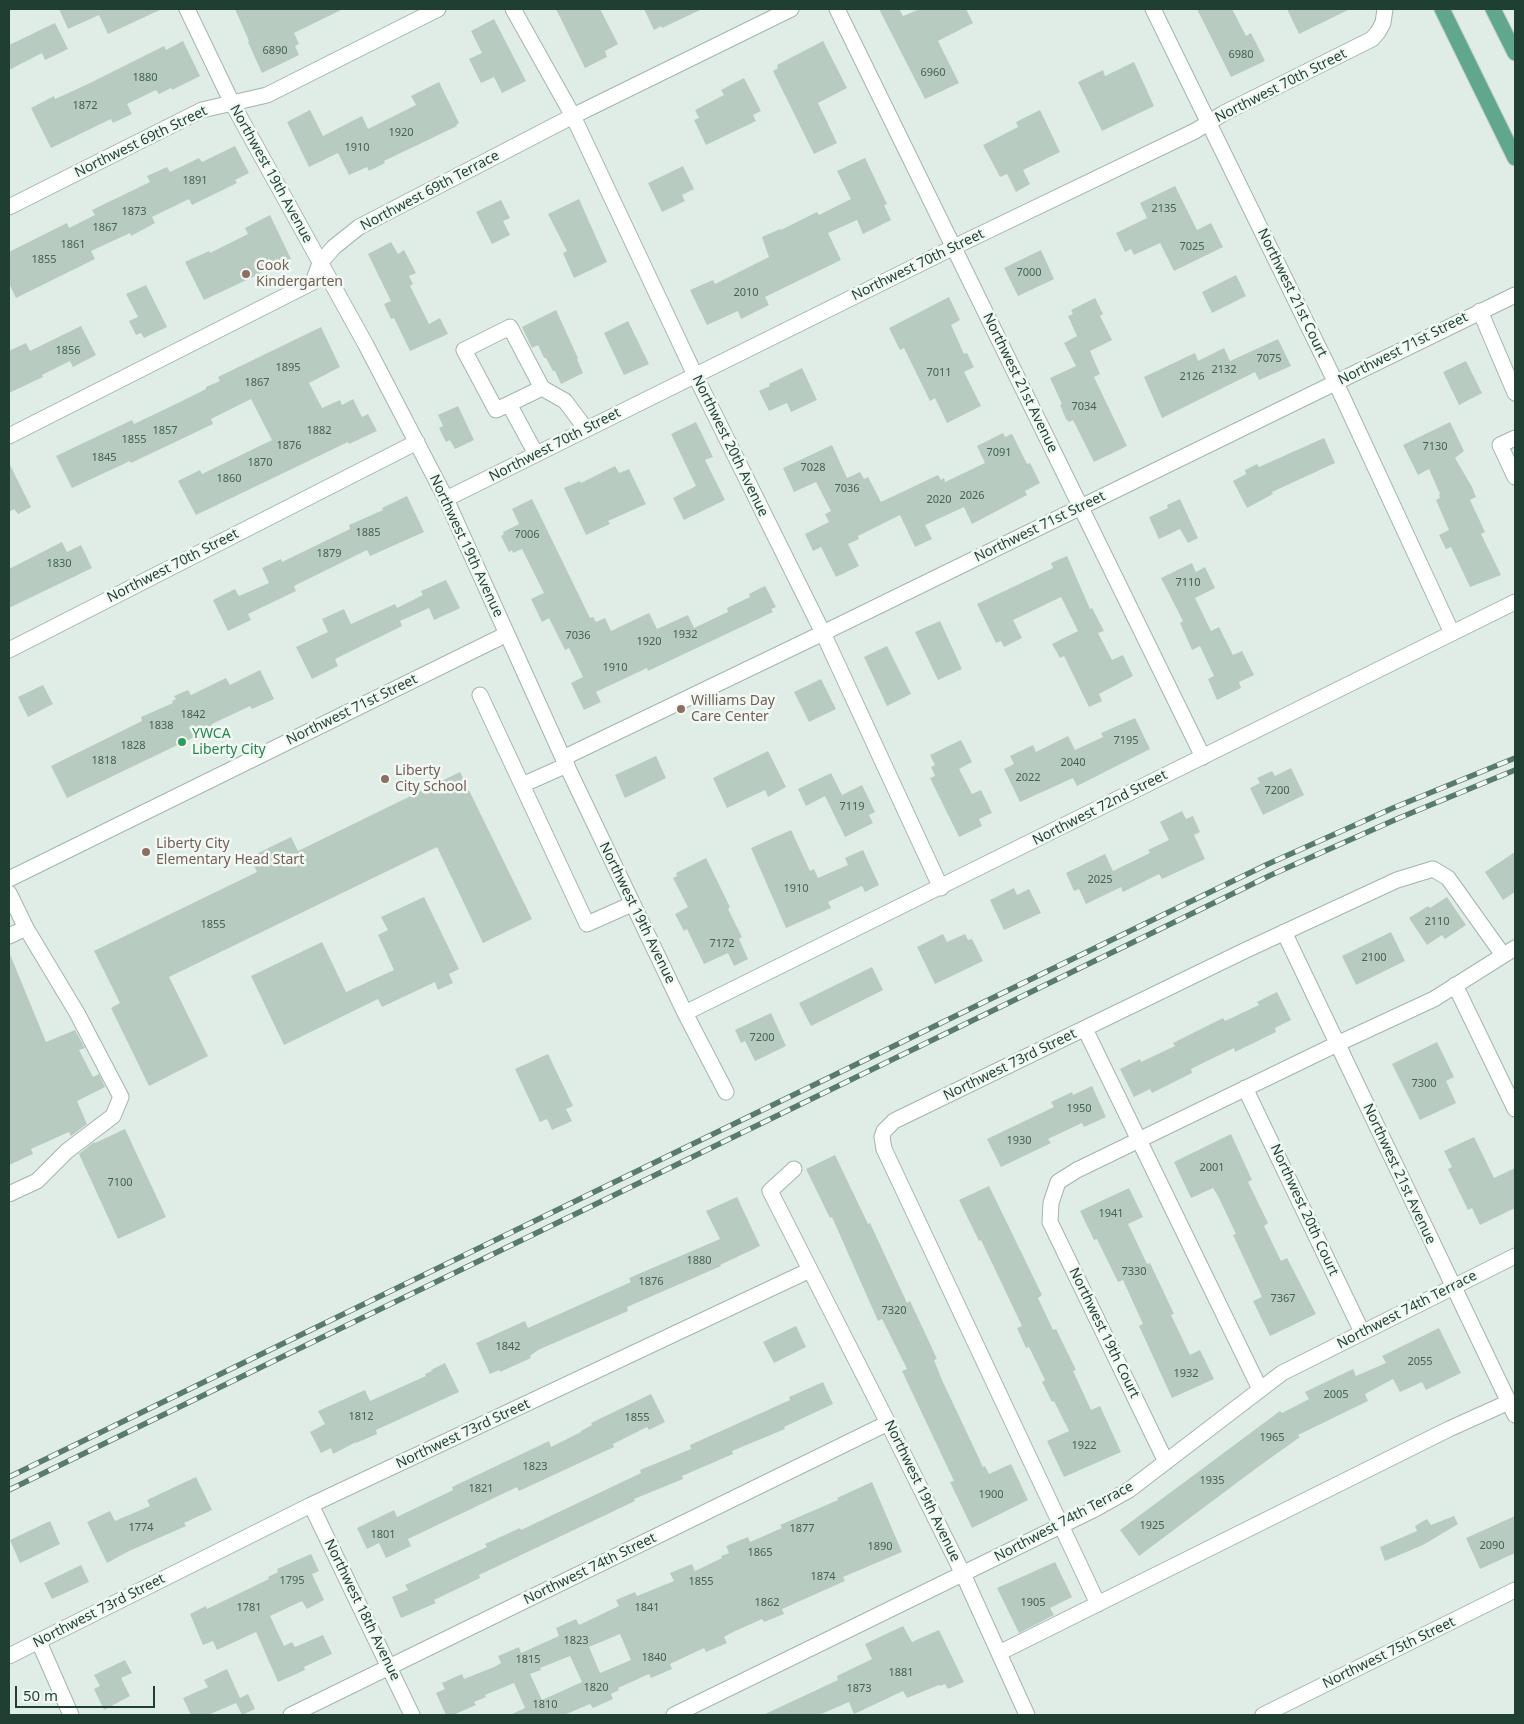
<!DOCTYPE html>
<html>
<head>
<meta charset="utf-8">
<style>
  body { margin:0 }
  #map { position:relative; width:1524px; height:1724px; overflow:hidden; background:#e0ede6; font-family:"Noto Sans",sans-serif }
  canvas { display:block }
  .frame { position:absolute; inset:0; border:10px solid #1f3f33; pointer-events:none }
  .scale { position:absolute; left:15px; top:1686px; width:140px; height:22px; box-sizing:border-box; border:2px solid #1f3f33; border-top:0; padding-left:6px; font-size:15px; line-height:18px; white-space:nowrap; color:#1f3f33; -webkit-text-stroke:4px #f1f9f4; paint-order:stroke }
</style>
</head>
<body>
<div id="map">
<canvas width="1524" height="1724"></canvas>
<div class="frame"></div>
<div class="scale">50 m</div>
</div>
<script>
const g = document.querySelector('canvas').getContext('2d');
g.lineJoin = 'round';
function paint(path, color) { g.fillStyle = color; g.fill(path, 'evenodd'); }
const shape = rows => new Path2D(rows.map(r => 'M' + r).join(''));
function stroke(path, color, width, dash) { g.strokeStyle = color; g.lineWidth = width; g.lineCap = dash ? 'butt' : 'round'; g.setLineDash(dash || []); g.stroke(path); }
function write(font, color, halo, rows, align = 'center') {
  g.font = font + ' "Noto Sans",sans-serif'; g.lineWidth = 5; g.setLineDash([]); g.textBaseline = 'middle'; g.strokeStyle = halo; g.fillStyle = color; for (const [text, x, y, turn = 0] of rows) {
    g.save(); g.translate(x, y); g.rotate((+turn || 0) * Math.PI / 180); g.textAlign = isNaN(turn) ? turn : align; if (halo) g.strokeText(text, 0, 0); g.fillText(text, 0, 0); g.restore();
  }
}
paint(shape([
  [59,9,162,9,108,34,99,15,68,29],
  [235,9,343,9,294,33,299,44,295,46,299,55,262,73,248,42,249,41],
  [556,9,600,9,618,44,605,51,607,57,585,68],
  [644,9,702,9,662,28,661,26,654,30],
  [879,9,899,9,903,16,920,9,966,9,973,23,938,41,959,83,925,99],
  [1197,9,1232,9,1246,36,1251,33,1265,61,1231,77],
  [1287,9,1350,9,1299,34],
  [494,19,526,81,502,93,494,77,481,83,469,59,482,53,471,31],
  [55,23,68,49,45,60,42,53,9,70,9,45],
  [183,41,200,76,172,90,171,88,159,94,156,90,127,104,132,114,113,123,111,119,51,148,31,108,54,96,55,99,88,84,164,46,166,50],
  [823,41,847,88,818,103,837,143,814,154,773,71,778,68,777,65],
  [1134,62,1154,106,1102,131,1078,82,1103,70,1105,76],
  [744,78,761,111,753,115,756,121,706,145,694,120,699,118,695,110,724,95,721,90],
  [439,82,459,123,456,125,457,126,384,161,385,163,369,171,367,167,349,175,338,153,309,167,287,122,310,110,323,136,362,116,368,129,416,105,411,96],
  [1040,110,1060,152,1023,170,1030,184,1016,192,1007,174,1000,177,983,145,1018,127,1016,122],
  [235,146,249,173,235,180,237,183,192,205,189,199,152,217,155,223,131,236,130,233,91,251,95,259,16,298,9,283,9,252,67,223,69,228,95,215,92,210,150,182,147,176,167,167,170,172,199,158,202,162],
  [865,158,887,204,884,205,891,220,863,234,857,220,828,233,841,260,765,297,769,305,741,319,738,311,707,325,690,290,713,280,715,284,769,257,762,237,780,229,781,230,817,212,819,215,851,199,837,171],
  [683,166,694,189,682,195,685,201,662,212,648,183],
  [1175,186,1197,230,1211,223,1223,247,1174,271,1160,243,1134,255,1131,249,1125,252,1116,233,1147,218,1140,203],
  [579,199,607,262,574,278,563,253,567,251,548,214],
  [501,200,510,218,503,221,510,235,492,244,476,212],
  [270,215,291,259,204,300,185,262,209,251,210,253,248,234,245,228],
  [391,242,398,254,404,250,416,273,409,276,413,284,410,286,429,324,440,318,448,334,410,351,394,318,391,319,384,304,391,301,368,254],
  [1041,250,1054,279,1018,296,1004,268],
  [1236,275,1246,296,1212,313,1202,292],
  [146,285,167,327,144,338,141,333,136,335,129,321,138,317,126,294],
  [949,297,960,320,951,325,964,354,967,353,974,367,964,372,981,406,947,423,935,398,930,401,904,348,900,350,889,328],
  [1095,298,1103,314,1100,316,1112,340,1090,351,1100,374,1094,377,1127,446,1094,462,1073,420,1069,422,1066,419,1060,405,1062,404,1050,378,1076,366,1064,343,1077,336,1068,316,1073,314,1071,310],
  [556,310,578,358,577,359,583,373,561,384,555,371,553,371,546,358,544,358,538,345,532,348,522,327],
  [628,321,649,364,624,375,604,333],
  [81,326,96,355,73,367,70,361,42,375,43,377,9,393,9,351,26,343,30,351],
  [321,327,340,367,309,383,322,408,340,400,342,405,353,399,362,417,368,414,377,431,349,444,348,442,196,515,178,481,200,470,202,474,272,440,251,399,211,419,213,424,131,463,130,461,72,488,56,456,132,420,134,424,178,403,206,389,206,387,220,381,218,377],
  [1278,339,1291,366,1259,380,1255,372,1162,418,1144,377,1195,353,1198,361,1224,348,1230,361],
  [1466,361,1482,393,1459,405,1443,372],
  [802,368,817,400,791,412,787,403,769,411,759,391,770,386,769,384],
  [458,406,474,440,455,449,450,440,446,442,439,428,443,426,438,415],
  [696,422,713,457,705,460,725,500,684,520,673,498,696,486,671,434],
  [1450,422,1464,451,1455,458,1472,487,1476,497,1470,500,1485,532,1481,534,1501,575,1470,587,1451,547,1446,549,1439,535,1449,530,1436,500,1440,498,1439,495,1440,494,1429,469,1418,475,1403,445],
  [1003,433,1005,437,1012,434,1027,464,1030,463,1040,483,1025,491,1027,495,972,524,964,507,925,525,932,539,915,547,900,515,858,536,859,539,848,544,859,566,836,577,821,547,813,551,805,534,829,522,825,514,831,511,816,482,794,492,783,468,832,445,847,478,860,472,864,479,868,477,881,502,938,475,941,480,944,478,945,482,985,463,977,446],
  [1324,438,1335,463,1272,492,1273,494,1247,508,1233,481,1246,474,1245,470,1257,464,1259,467],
  [9,463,31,507,18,514,14,509,9,512],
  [615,466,619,473,629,469,646,504,608,521,610,524,586,535,564,488,580,481,581,483],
  [407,496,424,532,370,556,367,550,294,586,296,591,248,614,251,620,228,631,213,600,235,589,239,596,269,583,262,568,281,559,282,562,350,529,349,525,383,510,382,508],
  [532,499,590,618,593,617,596,622,605,618,611,631,649,613,657,629,688,615,694,628,728,612,727,608,750,597,749,594,765,586,776,607,771,609,773,612,648,671,647,668,596,692,601,702,584,710,571,683,583,677,569,648,565,650,549,618,542,622,531,599,544,593,522,549,513,553,512,550,509,552,501,536,504,534,503,532,519,524,512,509],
  [1180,499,1198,538,1188,543,1180,529,1159,539,1149,517,1168,508,1167,505],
  [62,542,67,552,81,545,92,568,9,608,9,569],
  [1067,556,1090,609,1092,608,1104,631,1098,633,1112,660,1123,655,1133,676,1099,694,1102,701,1089,707,1064,656,1060,658,1052,644,1078,631,1061,597,1013,620,1022,638,1004,647,1001,641,996,643,977,604,1053,568,1051,563],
  [1192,563,1196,572,1205,567,1215,588,1195,598,1211,631,1219,627,1233,655,1242,651,1254,675,1239,682,1241,688,1217,700,1208,679,1214,676,1200,646,1192,650,1180,623,1183,621,1161,578],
  [446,580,460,608,434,620,429,608,400,621,402,626,335,659,338,666,312,679,296,647,328,632,322,619,344,609,351,624,395,604,397,608,423,595,421,591],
  [940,621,962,669,938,680,915,632],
  [887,646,911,694,887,706,864,657],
  [260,670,274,699,252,709,250,706,212,724,213,728,67,798,51,766,142,721,141,717,173,703,172,701,176,699,174,696,188,690,191,695,226,678,230,685],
  [821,679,836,709,809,722,794,692],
  [43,685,53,704,28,717,18,697],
  [1135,718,1150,749,1077,786,1073,778,1020,802,1004,769,1014,764,1010,756,1033,745,1036,752,1068,736,1075,750,1103,737,1101,733],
  [961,740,972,762,959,769,972,794,981,790,992,813,979,819,982,826,959,837,930,778,935,776,931,767,935,765,930,755],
  [768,751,786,787,768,797,765,790,727,808,713,778],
  [656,756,666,778,625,798,615,775],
  [1291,768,1304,795,1263,815,1250,788,1260,783,1257,778,1272,771,1275,776],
  [460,772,532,919,483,943,437,847,169,977,208,1056,149,1086,111,1008,120,1003,94,951,257,872,250,857,291,837,298,851],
  [831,773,842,795,862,785,875,812,869,815,873,823,845,837,825,796,806,806,798,789],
  [1182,811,1186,819,1193,816,1200,832,1194,835,1205,859,1162,879,1159,874,1123,892,1121,887,1086,904,1079,889,1074,891,1066,873,1105,854,1113,871,1150,853,1148,850,1169,840,1160,822],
  [791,830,810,871,814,869,818,878,848,865,845,858,863,850,879,885,865,892,862,886,828,902,831,908,786,928,751,848],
  [1515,852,1515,892,1503,900,1485,872],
  [706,858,730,907,728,909,742,937,739,939,748,959,734,966,728,953,704,964,687,929,684,931,675,914,688,907,673,878,677,876,676,873],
  [1014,888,1017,895,1029,889,1041,913,1004,930,990,900],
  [424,897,459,969,449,974,453,983,438,990,435,982,382,1007,378,999,284,1045,251,976,322,942,346,992,394,970,378,935,388,930,381,917],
  [1447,897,1466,925,1445,939,1442,935,1427,945,1409,918,1428,906,1430,908],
  [1391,932,1405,961,1356,985,1342,956],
  [943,934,947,942,965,934,968,940,972,939,983,961,935,984,917,947],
  [9,952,46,1042,75,1030,85,1048,79,1050,93,1077,99,1074,105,1087,77,1101,87,1124,71,1136,69,1132,31,1149,33,1154,9,1165],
  [872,967,883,990,811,1026,799,1003],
  [1277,992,1291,1020,1275,1028,1276,1032,1235,1052,1234,1048,1207,1061,1191,1069,1192,1073,1152,1093,1150,1089,1134,1097,1120,1069,1140,1059,1141,1062,1175,1046,1173,1043,1223,1018,1225,1021,1259,1005,1257,1002],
  [771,1013,786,1046,755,1061,745,1041,741,1043,735,1030],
  [1437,1042,1454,1077,1446,1081,1456,1103,1420,1120,1392,1064],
  [548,1054,573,1106,566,1109,572,1121,552,1130,547,1119,540,1122,515,1069],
  [1092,1086,1106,1117,1084,1127,1082,1123,1048,1139,1051,1143,1001,1167,987,1139,1054,1107,1051,1102,1072,1092,1073,1095],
  [125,1129,166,1217,118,1239,79,1154,94,1142,95,1143],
  [1231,1134,1252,1180,1248,1182,1268,1223,1264,1226,1281,1261,1287,1258,1316,1314,1270,1336,1253,1301,1262,1297,1233,1235,1236,1234,1218,1196,1213,1188,1191,1198,1174,1162],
  [1474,1137,1494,1178,1515,1168,1515,1208,1480,1225,1472,1208,1468,1210,1448,1169,1452,1167,1444,1151],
  [835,1155,868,1224,870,1223,907,1303,910,1301,925,1333,937,1359,934,1360,942,1380,983,1467,985,1466,989,1474,1011,1464,1028,1500,972,1528,950,1482,954,1481,902,1371,907,1369,882,1319,878,1321,832,1217,830,1218,806,1169],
  [989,1186,1042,1295,1038,1298,1053,1330,1056,1329,1076,1370,1073,1371,1091,1410,1100,1406,1121,1452,1064,1477,1047,1441,1069,1431,1054,1401,1052,1402,1042,1382,1045,1380,1029,1347,1026,1348,1017,1328,1022,1326,981,1240,979,1241,959,1200],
  [1129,1188,1143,1217,1128,1224,1147,1264,1150,1263,1174,1314,1171,1315,1190,1355,1200,1350,1214,1379,1172,1398,1139,1326,1143,1324,1123,1280,1118,1282,1097,1239,1094,1240,1080,1211],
  [737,1197,760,1246,720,1265,721,1266,627,1307,628,1311,538,1350,530,1356,531,1358,500,1372,499,1370,490,1374,476,1343,525,1321,528,1328,631,1282,629,1278,720,1239,706,1211],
  [796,1326,806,1347,774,1363,763,1342],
  [1439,1328,1461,1373,1426,1390,1422,1382,1400,1392,1393,1379,1365,1394,1368,1401,1298,1435,1300,1437,1262,1464,1139,1556,1120,1530,1280,1411,1282,1413,1309,1399,1305,1392,1353,1369,1356,1376,1386,1363,1382,1356],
  [445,1363,459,1392,376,1430,377,1434,356,1443,356,1442,333,1454,331,1448,321,1453,310,1432,325,1424,318,1411,365,1390,370,1401,426,1376,425,1374,432,1371,431,1370],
  [823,1382,833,1404,784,1427,785,1429,732,1451,733,1454,682,1476,683,1479,634,1499,635,1501,479,1575,480,1578,434,1600,436,1603,401,1618,392,1597,408,1590,405,1585,487,1547,485,1544,520,1528,521,1530,641,1473,640,1470,691,1449,690,1445,790,1400,789,1397],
  [651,1394,665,1422,649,1430,647,1427,613,1444,614,1447,519,1491,517,1487,408,1539,411,1546,386,1558,379,1543,367,1549,357,1528,394,1510,397,1517,453,1490,452,1487,549,1441,551,1447,581,1432,581,1431,592,1425,591,1423],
  [196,1477,212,1510,184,1523,186,1526,129,1551,107,1563,87,1522,110,1511,115,1521,150,1506,147,1500],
  [872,1482,902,1552,843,1577,845,1581,782,1609,784,1614,764,1622,762,1619,733,1632,724,1637,727,1643,706,1652,704,1648,670,1664,672,1669,651,1678,649,1674,618,1688,619,1690,611,1694,613,1699,593,1708,590,1704,564,1715,510,1715,525,1708,514,1683,485,1695,486,1697,474,1702,476,1705,453,1715,446,1715,436,1693,445,1689,442,1683,462,1674,464,1679,494,1667,501,1663,498,1656,519,1647,521,1653,559,1636,556,1628,576,1619,579,1625,619,1606,616,1600,635,1592,637,1596,674,1581,670,1573,692,1564,695,1571,722,1558,721,1556,729,1553,726,1546,748,1537,750,1542,782,1528,780,1525,838,1500,837,1498],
  [620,1634,631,1660,600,1673,589,1647],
  [570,1656,582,1682,542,1700,530,1674,541,1670,540,1668],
  [1454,1516,1458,1524,1423,1545,1385,1561,1380,1547,1417,1531,1415,1526,1427,1519,1431,1525],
  [1515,1516,1515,1553,1480,1569,1466,1538],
  [50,1521,60,1544,20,1563,10,1540],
  [311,1554,319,1571,312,1574,324,1600,307,1609,302,1601,270,1616,284,1646,292,1642,295,1647,323,1635,332,1654,304,1667,305,1670,278,1682,256,1632,217,1650,213,1641,203,1645,190,1614,206,1606,207,1609,269,1579,268,1577,278,1572,277,1569],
  [1055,1562,1072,1597,1050,1608,1054,1615,1019,1633,997,1588],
  [81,1565,89,1582,52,1599,44,1583],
  [903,1626,912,1642,939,1630,964,1682,948,1689,945,1684,940,1686,939,1685,907,1698,903,1691,854,1714,849,1702,819,1715,763,1715,838,1680,837,1676,872,1659,865,1644],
  [125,1660,132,1673,121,1678,130,1696,104,1710,94,1689,100,1686,94,1675],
  [227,1669,240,1698,248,1694,255,1709,242,1715,236,1703,208,1715,191,1715,183,1698,208,1687,204,1680]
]), '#b8cbc1');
const minor = shape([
  [187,9,232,103,366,345,446,499,563,758,685,1013,726,1092],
  [513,9,573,116,695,375,823,633,941,888],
  [837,9,1203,757],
  [1153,9,1336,383,1452,633],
  [9,207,202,110,267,95,438,9],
  [1480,311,1515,393],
  [542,388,565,401,586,429],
  [509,404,542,388,510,327,464,350,496,410,509,404,536,454],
  [9,436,313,282,320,263,334,247,359,227,573,116,791,9],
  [1515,438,1500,445,1515,477],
  [446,499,954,247,1195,131,1224,113,1372,39,1378,32,1383,23,1385,9],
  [9,650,417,442],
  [480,695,587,924,632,904],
  [563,758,823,633,1515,295],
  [522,785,567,765],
  [9,879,507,634],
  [9,893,26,928,9,936],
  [1284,932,1515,1415],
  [1455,985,1515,1109],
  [685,1013,1515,602],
  [1085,1029,1260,1389],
  [1245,1088,1362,1332],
  [794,1169,770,1191,888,1423,963,1574,1027,1715],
  [9,1194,37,1181,67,1151,113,1116,121,1097,77,1013,26,928],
  [1166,1462,1050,1222,1051,1203,1058,1182,1077,1170,1337,1044,1434,999,1515,948],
  [311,1505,412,1715],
  [1098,1604,884,1149,882,1137,884,1131,894,1121,1244,951,1397,880,1433,869,1448,878,1503,955],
  [39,1642,71,1715],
  [999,1653,1449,1429,1509,1402],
  [9,1656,311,1505,810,1270],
  [291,1715,888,1423],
  [674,1715,1095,1509,1129,1490,1282,1373,1515,1256],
  [1263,1715,1515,1590]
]);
const major = shape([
  [1442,9,1515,158],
  [1493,9,1515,53]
]);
stroke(minor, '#a2b5ad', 17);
stroke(major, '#c0c9c6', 17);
stroke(minor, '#fff', 15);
stroke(major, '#60a78d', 15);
const rail = shape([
  [9,1477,1171,911,1268,864,1393,808,1515,758],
  [9,1490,1271,875,1399,818,1515,770]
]);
stroke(rail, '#597b6e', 5.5);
stroke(rail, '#f1f9f4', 4, [11]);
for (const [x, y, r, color] of [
  [246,274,5,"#8d6e63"],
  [681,709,5,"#8d6e63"],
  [182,742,5,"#2e9e5b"],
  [385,779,5,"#8d6e63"],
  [146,852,5,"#8d6e63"]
]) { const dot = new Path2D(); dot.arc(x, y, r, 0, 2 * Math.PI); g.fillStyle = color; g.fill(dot); stroke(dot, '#f1f9f4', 2); }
write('11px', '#456256', null, [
  ["6890",275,51],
  ["6980",1241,55],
  ["6960",933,73],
  ["1880",145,78],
  ["1872",85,106],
  ["1920",401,133],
  ["1910",357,148],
  ["1891",195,181],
  ["2135",1164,209],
  ["1873",134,212],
  ["1867",105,228],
  ["1861",73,245],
  ["7025",1192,247],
  ["1855",44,260],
  ["7000",1029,273],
  ["2010",746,293],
  ["1856",68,351],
  ["7075",1269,359],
  ["1895",288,368],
  ["2132",1224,370],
  ["7011",939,373],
  ["2126",1192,377],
  ["1867",257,383],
  ["7034",1084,407],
  ["1857",165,431],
  ["1882",319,431],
  ["1855",134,440],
  ["1876",289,446],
  ["7130",1435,447],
  ["7091",999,453],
  ["1845",104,458],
  ["1870",260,463],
  ["7028",813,468],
  ["1860",229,479],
  ["7036",847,489],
  ["2026",972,496],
  ["2020",939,500],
  ["1885",368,533],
  ["7006",527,535],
  ["1879",329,554],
  ["1830",59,564],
  ["7110",1188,583],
  ["1932",685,635],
  ["7036",578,636],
  ["1920",649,642],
  ["1910",615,668],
  ["1842",193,715],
  ["1838",161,726],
  ["7195",1126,741],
  ["1828",133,746],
  ["1818",104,761],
  ["2040",1073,763],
  ["2022",1028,778],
  ["7200",1277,791],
  ["7119",852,807],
  ["2025",1100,880],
  ["1910",796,889],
  ["2110",1437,922],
  ["1855",213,925],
  ["7172",722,944],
  ["2100",1374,958],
  ["7200",762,1038],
  ["7300",1424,1084],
  ["1950",1079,1109],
  ["1930",1019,1141],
  ["2001",1212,1168],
  ["7100",120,1183],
  ["1941",1111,1214],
  ["1880",699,1261],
  ["7330",1134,1272],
  ["1876",651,1282],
  ["7367",1283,1299],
  ["7320",894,1311],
  ["1842",508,1347],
  ["2055",1420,1362],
  ["1932",1186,1374],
  ["2005",1336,1395],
  ["1812",361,1417],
  ["1855",637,1418],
  ["1965",1272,1438],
  ["1922",1084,1446],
  ["1823",535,1467],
  ["1935",1212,1481],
  ["1821",481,1489],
  ["1900",991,1495],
  ["1925",1152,1526],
  ["1774",141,1528],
  ["1877",802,1529],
  ["1801",383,1535],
  ["2090",1492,1546],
  ["1890",880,1547],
  ["1865",760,1553],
  ["1874",823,1577],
  ["1795",292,1581],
  ["1855",701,1582],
  ["1862",767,1603],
  ["1905",1033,1603],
  ["1781",249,1608],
  ["1841",647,1608],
  ["1823",576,1641],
  ["1840",654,1658],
  ["1815",528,1660],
  ["1881",901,1673],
  ["1820",596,1688],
  ["1873",859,1689],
  ["1810",545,1705]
]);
write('14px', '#1f3f33', '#f1f9f4', [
  ["Northwest 70th Street",1281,86,-27],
  ["Northwest 69th Street",141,142,-26],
  ["Northwest 19th Avenue",271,174,61],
  ["Northwest 69th Terrace",430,191,-28],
  ["Northwest 70th Street",918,265,-26],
  ["Northwest 21st Court",1292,293,64],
  ["Northwest 71st Street",1403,349,-27],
  ["Northwest 21st Avenue",1020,383,64],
  ["Northwest 70th Street",555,445,-27],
  ["Northwest 20th Avenue",730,446,64],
  ["Northwest 71st Street",1040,527,-26],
  ["Northwest 19th Avenue",466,546,65],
  ["Northwest 70th Street",173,566,-27],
  ["Northwest 71st Street",352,710,-26],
  ["Northwest 72nd Street",1100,808,-27],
  ["Northwest 19th Avenue",637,913,64],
  ["Northwest 73rd Street",1010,1065,-26],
  ["Northwest 21st Avenue",1399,1174,65],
  ["Northwest 20th Court",1304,1210,65],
  ["Northwest 74th Terrace",1407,1310,-27],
  ["Northwest 19th Court",1104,1333,64],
  ["Northwest 73rd Street",463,1434,-25],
  ["Northwest 19th Avenue",922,1491,64],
  ["Northwest 74th Terrace",1064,1522,-28],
  ["Northwest 74th Street",590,1569,-26],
  ["Northwest 18th Avenue",362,1610,64],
  ["Northwest 73rd Street",99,1611,-27],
  ["Northwest 75th Street",1389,1653,-26]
]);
write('14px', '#785e54', '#f1f9f4', [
  ["Cook",256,266],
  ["Kindergarten",256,282],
  ["Williams Day",691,701],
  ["Care Center",691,717],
  ["Liberty",395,771],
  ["City School",395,787],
  ["Liberty City",156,844],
  ["Elementary Head Start",156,860]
], 'left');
write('14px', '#27864d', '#f1f9f4', [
  ["YWCA",192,734],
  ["Liberty City",192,750]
], 'left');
</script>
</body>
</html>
